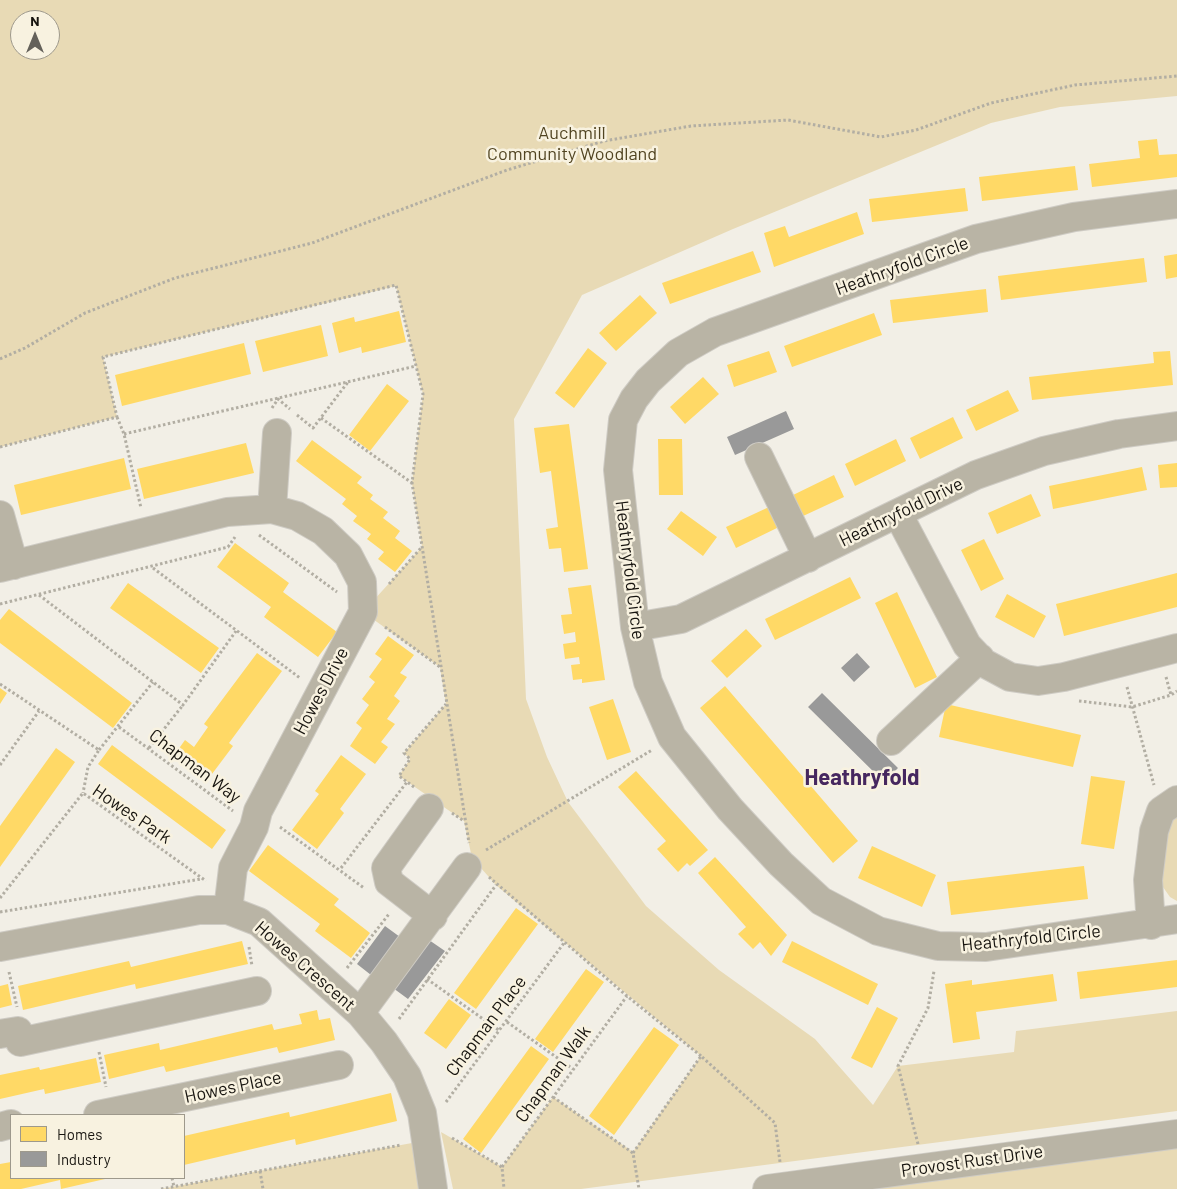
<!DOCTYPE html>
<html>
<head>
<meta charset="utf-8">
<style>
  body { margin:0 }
  #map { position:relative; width:1177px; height:1189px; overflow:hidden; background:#f2efe6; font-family:Barlow,sans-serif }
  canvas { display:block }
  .legend { position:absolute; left:10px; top:1114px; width:175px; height:65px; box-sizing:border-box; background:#f8f2e0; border:1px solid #9e998c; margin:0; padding:6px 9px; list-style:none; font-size:15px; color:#17140f }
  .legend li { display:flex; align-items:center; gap:10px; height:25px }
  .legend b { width:25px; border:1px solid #9e998c }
  .north { position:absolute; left:10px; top:10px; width:50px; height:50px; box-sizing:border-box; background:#f8f2e0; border:1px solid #9e998c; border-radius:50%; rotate:0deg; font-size:14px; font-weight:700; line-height:20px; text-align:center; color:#17140f }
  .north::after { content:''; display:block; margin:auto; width:18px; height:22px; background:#64615a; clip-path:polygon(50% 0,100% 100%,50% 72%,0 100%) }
</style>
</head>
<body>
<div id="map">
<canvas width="1177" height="1189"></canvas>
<ul class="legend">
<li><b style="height:14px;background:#ffd966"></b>Homes</li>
<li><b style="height:14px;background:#999"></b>Industry</li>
</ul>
<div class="north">N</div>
</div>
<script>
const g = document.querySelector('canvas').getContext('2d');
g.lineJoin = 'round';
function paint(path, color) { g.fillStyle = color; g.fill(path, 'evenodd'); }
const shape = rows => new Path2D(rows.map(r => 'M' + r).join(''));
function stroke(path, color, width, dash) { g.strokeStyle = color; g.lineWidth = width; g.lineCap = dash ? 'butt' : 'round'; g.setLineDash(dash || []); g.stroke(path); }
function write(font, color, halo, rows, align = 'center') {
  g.font = font + ' Barlow,sans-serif'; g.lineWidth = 5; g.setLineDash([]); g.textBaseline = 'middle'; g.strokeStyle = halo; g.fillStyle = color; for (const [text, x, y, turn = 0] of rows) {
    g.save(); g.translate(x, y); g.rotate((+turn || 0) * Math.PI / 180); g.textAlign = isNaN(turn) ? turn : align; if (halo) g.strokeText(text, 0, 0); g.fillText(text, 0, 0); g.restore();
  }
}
paint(shape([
  [0,0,1177,0,1177,96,1060,107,991,123,733,229,582,295,514,419,526,699,547,757,568,802,646,906,719,970,815,1039,873,1105,898,1066,1014,1052,1016,1031,1177,1011,1177,1111,581,1189,453,1189,441,1132,502,1167,553,1097,633,1152,701,1056,496,885,472,858,464,821,399,776,410,759,404,753,446,704,440,667,363,612,422,547,412,483,423,394,396,286,103,357,117,417,0,447],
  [20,20,50,20,50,50,20,50],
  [1177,816,1177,901,1170,897,1158,880,1170,823],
  [412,1143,419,1189,161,1189],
  [1177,1147,1177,1189,868,1189]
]), '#e8dab5');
paint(shape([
  [1157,139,1159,155,1177,154,1177,177,1092,187,1089,164,1140,158,1138,141],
  [1075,166,1078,190,982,201,979,177],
  [965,188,968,211,872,222,869,199],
  [857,212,864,234,774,267,764,233,785,226,789,237],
  [753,251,761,272,670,304,662,283],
  [1177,254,1177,277,1166,279,1164,256],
  [1144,258,1147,282,1001,300,998,276],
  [986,289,988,312,893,323,890,300],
  [640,295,657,313,616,351,599,333],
  [399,311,406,342,362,353,361,347,339,353,332,323,354,317,355,322],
  [874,313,882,335,792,367,784,346],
  [321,325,328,356,263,372,255,341],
  [244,343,251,374,122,406,115,375],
  [588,348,607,363,574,408,555,393],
  [769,351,777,372,734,387,727,365],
  [1170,351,1173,385,1032,400,1029,377,1154,363,1153,352],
  [703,377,719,394,685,424,670,407],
  [387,384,409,401,370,451,349,435],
  [1008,390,1019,411,976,431,966,410],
  [953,417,963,438,920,459,910,438],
  [569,424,588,569,564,572,561,548,549,549,546,529,558,527,551,471,540,473,534,428],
  [658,439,682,439,683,495,659,495],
  [896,439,906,461,855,486,845,464],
  [312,440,362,477,357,483,373,495,370,499,388,512,383,518,400,531,395,538,412,551,395,572,378,559,384,552,367,539,371,534,353,521,357,516,342,504,346,499,296,461],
  [246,443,254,473,144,499,137,469],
  [124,458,131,489,21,515,14,485],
  [1177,463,1177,487,1160,488,1158,465],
  [1142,467,1147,490,1053,509,1049,486],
  [834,475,844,497,801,517,791,496],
  [1031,494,1041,516,997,534,988,513],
  [769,507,779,527,736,548,726,527],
  [681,511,717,537,703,556,667,529],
  [984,539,1004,579,981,591,961,550],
  [235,543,289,583,283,592,337,632,318,657,264,617,271,607,217,567],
  [1177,573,1177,607,1064,636,1056,604],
  [850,577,861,598,775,640,765,619],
  [128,583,219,648,201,673,110,608],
  [591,585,605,680,582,683,582,679,573,680,571,665,580,664,579,657,565,659,563,644,576,642,575,632,564,634,561,615,572,614,568,588],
  [897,592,937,677,915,688,875,603],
  [1007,594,1046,616,1034,638,995,617],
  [9,609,132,703,113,728,0,643,0,620],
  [746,629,762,646,727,678,711,661],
  [388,636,414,655,400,673,407,677,394,696,400,701,387,719,395,724,381,742,388,747,375,764,350,746,362,728,356,723,369,705,362,699,375,682,369,677,382,659,375,654],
  [257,653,282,671,229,743,233,746,206,782,181,763,183,760,175,754,185,740,194,747,208,727,204,724],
  [725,686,858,841,833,863,700,708],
  [0,688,7,693,0,704],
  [613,699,631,752,607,760,589,707],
  [946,704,1081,735,1073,767,939,737],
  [112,745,226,830,212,849,98,764],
  [56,748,75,762,0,867,0,826],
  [341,755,366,774,340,809,344,813,317,849,292,830,319,794,315,791],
  [636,771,708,850,690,866,687,863,678,872,657,849,666,841,618,787],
  [1091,776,1125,781,1114,849,1081,844],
  [268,845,339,899,334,905,370,933,351,958,315,931,320,924,249,871],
  [872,846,936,875,922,907,858,878],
  [715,857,787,935,771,956,760,942,753,949,738,934,746,927,698,873],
  [1084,866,1088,899,951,915,947,882],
  [516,908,538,924,476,1009,454,993],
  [242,941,248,964,136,989,135,984,23,1010,18,986,129,961,131,967],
  [792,941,878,984,868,1005,782,962],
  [1177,960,1177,987,1080,999,1077,972],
  [586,969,604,982,553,1052,535,1039],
  [1053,974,1057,1001,976,1012,980,1039,953,1043,945,984,972,980,972,985],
  [8,984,12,1005,0,1008,0,986],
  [449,999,471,1015,446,1049,424,1033],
  [877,1007,898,1018,872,1068,851,1058],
  [317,1010,319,1020,330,1018,335,1040,279,1053,277,1047,166,1072,164,1066,109,1079,104,1055,159,1043,160,1050,272,1024,274,1030,302,1024,299,1014],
  [654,1027,679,1045,614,1135,589,1116],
  [531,1046,549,1059,481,1153,463,1139],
  [96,1058,101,1082,45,1094,44,1089,0,1099,0,1075,39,1067,40,1070],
  [391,1093,397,1121,296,1145,295,1139,184,1165,184,1136,289,1112,290,1117],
  [11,1162,11,1178,105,1179,61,1189,60,1180,21,1189,0,1189,0,1164]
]), '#ffd966');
paint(shape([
  [786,411,794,429,735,455,727,437],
  [857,653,870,667,854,682,841,668],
  [822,693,898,768,884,782,808,707],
  [385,926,400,937,371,975,357,964],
  [429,940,445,951,408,999,393,988]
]), '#999');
const minor = shape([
  [1177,204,1074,217,976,239,715,332,678,353,648,381,634,399,623,420,618,470,635,627,648,682,672,737,730,809,781,864,821,901,878,931,938,946,986,947,1177,919],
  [759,457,808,558],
  [272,509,277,433],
  [898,514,967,645,984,663,1010,677,1038,681,1064,677,1177,648],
  [0,515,14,565],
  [0,568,227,512,272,509,297,516,323,531,348,555,362,582,363,612,258,811,254,827,233,868,228,910],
  [635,627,681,619,976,475,1044,451,1119,434,1177,426],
  [891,741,980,658],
  [429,808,386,868,389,882,433,916],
  [1151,925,1148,880,1154,831,1161,811,1177,800],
  [0,947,199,910,228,910,259,922,360,1013,384,1042,407,1076,422,1113,433,1189],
  [360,1013,467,867],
  [0,1034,18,1031,20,1042,257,991],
  [98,1115,339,1065],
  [0,1127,11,1124],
  [767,1189,1177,1134]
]);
stroke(minor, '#cecbc4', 30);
stroke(shape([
  [0,359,25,348,85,313,175,278,312,243,507,170,604,141,691,126,788,120,881,137,916,130,991,103,1075,85,1177,76],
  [272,408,278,399,290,409],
  [297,415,313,428,348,382],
  [117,417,124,434,141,508],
  [321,418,412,483],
  [124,434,416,366],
  [0,447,117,417,103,357,396,285,423,394,412,483,469,843],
  [259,535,337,592],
  [153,568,300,678],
  [389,584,421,548],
  [39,595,183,705,236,631],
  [0,604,228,547,235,537],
  [385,627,440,667],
  [1166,677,1171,695],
  [0,684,99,750,88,767,83,793],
  [1127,687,1154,785],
  [1079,701,1132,707,1171,695,1177,691],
  [119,727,233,811],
  [149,748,183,705],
  [99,750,153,682],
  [0,765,39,711],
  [414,787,399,776,410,759,404,753,446,704],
  [452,813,464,821],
  [280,827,364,888],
  [486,850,652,750],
  [341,868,407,782],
  [489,877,627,996,701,1056],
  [0,898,83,793,206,881],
  [0,912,201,879],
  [249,947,252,966],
  [347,968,389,914],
  [9,972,17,1007],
  [427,979,500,1031],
  [399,1019,496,885],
  [507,1022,573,1069],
  [99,1052,106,1087],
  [553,1097,633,1153,639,1189],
  [446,1102,564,943],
  [452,1138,502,1167,504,1189],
  [918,1144,898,1066,928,1008,934,971],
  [633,1153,701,1056,775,1123,780,1162],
  [502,1167,627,996],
  [260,1171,263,1189],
  [172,1178,174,1187],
  [161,1189,401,1145]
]), '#b2aea3', 3, [2.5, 2.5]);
stroke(minor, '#b9b4a5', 28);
write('18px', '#514421', '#f8f2e0', [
  ["Auchmill",572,133],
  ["Community Woodland",572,154]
]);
write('18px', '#17140f', '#f8f2e0', [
  ["Heathryfold Circle",902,266,-20],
  ["Heathryfold Drive",901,512,-26],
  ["Heathryfold Circle",630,570,83],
  ["Howes Drive",321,691,-62],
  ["Chapman Way",195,766,37],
  ["Howes Park",132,814,34],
  ["Heathryfold Circle",1031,938,-6],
  ["Howes Crescent",305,966,41],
  ["Chapman Place",486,1026,-53],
  ["Chapman Walk",553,1074,-54],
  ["Howes Place",233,1087,-12],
  ["Provost Rust Drive",972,1161,-8]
]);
write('bold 22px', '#46275f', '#f8f2e0', [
  ["Heathryfold",862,778]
]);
</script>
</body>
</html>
